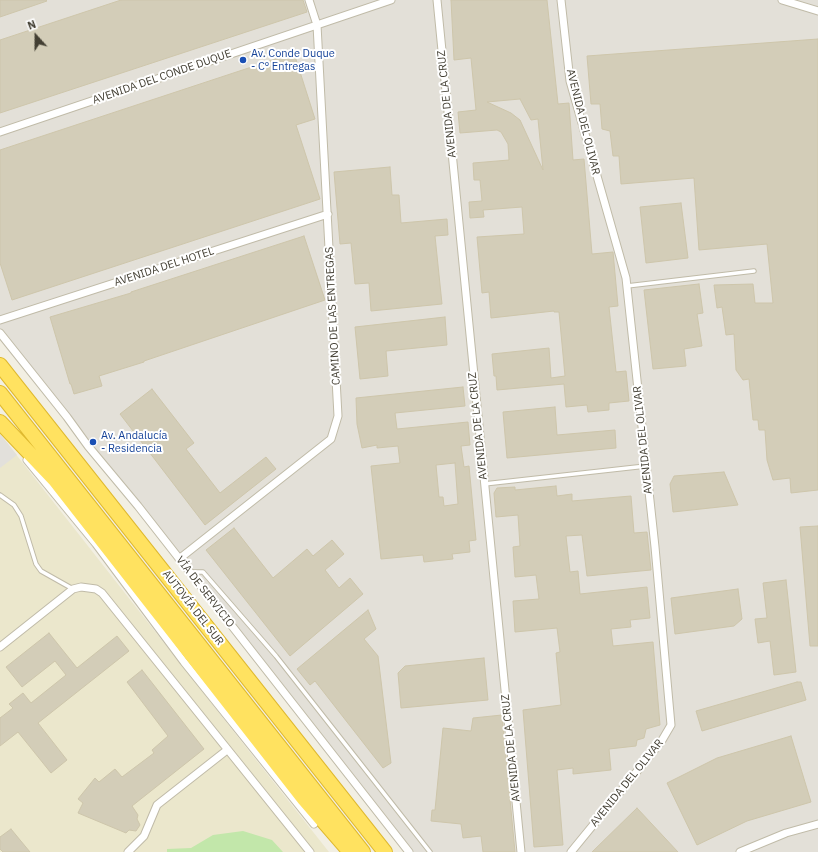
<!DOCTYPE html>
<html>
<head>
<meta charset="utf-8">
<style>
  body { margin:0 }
  #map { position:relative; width:818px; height:852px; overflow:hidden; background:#f2efe3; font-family:"IBM Plex Sans",sans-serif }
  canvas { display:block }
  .north { position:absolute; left:16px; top:16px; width:40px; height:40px; -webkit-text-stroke:3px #fff; paint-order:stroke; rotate:339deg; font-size:11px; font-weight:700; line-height:16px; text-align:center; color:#433f33 }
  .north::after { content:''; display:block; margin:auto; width:14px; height:18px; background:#433f33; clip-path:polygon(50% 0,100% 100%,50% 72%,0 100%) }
</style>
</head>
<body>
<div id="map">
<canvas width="818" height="852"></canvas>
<div class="north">N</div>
</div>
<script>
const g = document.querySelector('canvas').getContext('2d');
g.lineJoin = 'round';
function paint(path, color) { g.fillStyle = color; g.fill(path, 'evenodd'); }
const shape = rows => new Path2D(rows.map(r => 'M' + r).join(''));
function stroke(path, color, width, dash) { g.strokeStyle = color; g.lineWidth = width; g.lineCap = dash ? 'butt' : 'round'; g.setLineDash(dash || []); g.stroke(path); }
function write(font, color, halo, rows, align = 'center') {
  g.font = font + ' "IBM Plex Sans",sans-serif'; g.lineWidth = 4; g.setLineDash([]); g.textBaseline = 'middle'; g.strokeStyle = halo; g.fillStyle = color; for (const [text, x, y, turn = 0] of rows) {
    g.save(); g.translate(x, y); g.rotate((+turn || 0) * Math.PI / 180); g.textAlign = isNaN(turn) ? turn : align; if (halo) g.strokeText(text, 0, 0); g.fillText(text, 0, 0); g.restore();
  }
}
paint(shape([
  [0,0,818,0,818,852,409,852,0,334]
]), '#e3e0d8');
paint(shape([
  [0,434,249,751,329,852,0,852]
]), '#ebe7cc');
paint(shape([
  [243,831,272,840,283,852,167,852,167,849,191,848,213,835]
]), '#c2e7aa');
paint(shape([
  [0,434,17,455,0,468]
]), '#e2e0db');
const building = shape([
  [0,0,46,0,47,1,0,17,0,0],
  [121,0,303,0,307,12,0,113,0,40,121,0],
  [451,0,547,0,558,104,569,103,573,160,584,159,592,254,613,252,618,306,609,307,616,372,626,371,629,401,609,403,609,410,588,412,587,405,566,407,564,384,497,390,496,376,494,376,492,354,549,348,551,378,565,376,559,312,554,312,554,311,491,318,489,292,482,293,477,237,524,234,522,207,483,210,484,217,470,218,469,202,482,201,480,180,474,180,473,163,509,160,508,144,501,132,497,130,460,133,458,112,476,110,471,58,454,60,451,0],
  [520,99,531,120,538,119,543,170,520,120,511,113,487,102,520,99],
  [818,39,818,490,791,493,790,478,773,480,767,460,765,430,759,430,758,420,753,420,749,379,743,380,736,370,734,334,726,335,722,307,717,308,714,285,753,284,755,303,773,303,767,244,699,250,694,178,621,184,619,156,613,156,610,131,602,129,600,104,591,104,587,56,818,39],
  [294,53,315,119,296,125,320,199,12,300,0,263,0,150,294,53],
  [390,167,392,195,399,195,401,223,447,219,448,235,435,236,442,304,371,311,369,283,355,284,351,243,340,244,334,172,390,167],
  [681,203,688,258,646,263,640,207,681,203],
  [304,236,325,300,144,361,144,362,99,376,102,386,74,394,71,384,70,384,50,317,131,293,131,292,304,236],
  [699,284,703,313,697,314,702,346,684,349,686,366,653,369,644,290,699,284],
  [445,317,447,345,386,351,388,376,360,379,355,327,445,317],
  [463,387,465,406,395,413,397,429,468,422,470,445,461,446,464,467,469,466,476,540,469,541,470,552,452,554,453,559,424,562,423,555,381,559,371,466,400,463,398,446,377,448,377,445,362,448,357,424,356,398,463,387],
  [455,463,458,504,444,506,443,497,439,497,436,465,455,463],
  [152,389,194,443,186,449,220,493,266,457,276,469,205,525,120,414,152,389],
  [555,407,557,435,615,430,616,448,507,458,503,412,555,407],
  [724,472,738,505,673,512,670,484,674,476,724,472],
  [556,486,557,496,572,494,572,501,631,496,634,533,647,532,651,570,587,576,582,535,566,536,570,572,578,571,580,594,647,587,650,618,630,620,631,627,611,629,613,646,653,642,660,725,646,729,644,738,637,740,636,746,609,749,611,770,573,774,573,768,557,770,563,845,534,847,523,710,561,705,556,653,560,652,557,628,515,632,513,601,539,599,536,575,515,577,513,547,520,546,518,515,496,517,494,493,497,488,515,487,515,490,556,486],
  [818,526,818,646,810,646,800,527,818,526],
  [234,528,273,578,307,549,313,556,332,540,344,554,325,570,339,588,350,578,363,594,290,656,206,550,234,528],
  [786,580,796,672,774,675,770,641,758,643,755,619,767,618,763,583,786,580],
  [738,589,742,619,734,626,675,634,671,598,738,589],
  [368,610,376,629,364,639,378,656,391,763,383,768,315,681,310,685,297,669,368,610],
  [49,633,77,668,117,636,129,651,38,723,67,760,51,773,18,732,0,746,0,718,13,708,9,704,23,693,31,703,66,675,55,661,22,687,6,667,49,633],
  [484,658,488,700,401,708,398,673,405,666,484,658],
  [142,670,204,749,132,806,138,815,137,819,140,825,136,831,129,830,126,833,78,813,83,803,78,799,95,778,99,782,115,769,122,777,154,753,152,750,168,736,127,682,142,670],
  [797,682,801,682,806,700,702,731,696,711,797,682],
  [502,715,515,852,483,852,481,836,463,838,461,824,431,821,432,810,435,810,443,728,471,731,473,718,502,715],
  [791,736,811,802,747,821,697,845,667,783,717,758,791,736],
  [637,808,678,852,592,852,637,808],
  [11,829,30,852,3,852,0,849,0,837,11,829]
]);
paint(building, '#d3cdb8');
stroke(building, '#cec6ab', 1);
const lane = shape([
  [627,286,754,271],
  [484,484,646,466],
  [0,495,14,505,21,516,36,564,41,571,73,589],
  [191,572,203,572,276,656,430,852]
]);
const street = shape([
  [437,0,521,852],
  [561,0,570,81,626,278,655,547,671,725,661,742,571,852],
  [782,0,818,11],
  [0,132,391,0],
  [0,320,328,214],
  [0,333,67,417,88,446,138,506,409,852],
  [27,460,96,544,184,662,314,824],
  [179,559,331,439,338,416,317,25,309,0],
  [0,647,73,589,81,587,96,589,102,593,310,852],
  [128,852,144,836,157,805,227,750],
  [740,852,786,833,818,824]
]);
const highway = shape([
  [0,365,385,852],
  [0,393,363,852],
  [0,422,55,480,304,799,350,852]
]);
stroke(lane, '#c0bba8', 5.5);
stroke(street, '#c0bba8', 9);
stroke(highway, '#dfb92f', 16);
stroke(lane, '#fff', 3.5);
stroke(street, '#fff', 7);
stroke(highway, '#ffe260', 14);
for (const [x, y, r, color] of [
  [243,60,4,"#1a4fb4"],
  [93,442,4,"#1a4fb4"]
]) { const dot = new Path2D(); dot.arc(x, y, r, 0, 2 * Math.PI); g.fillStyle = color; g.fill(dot); stroke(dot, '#fff', 1.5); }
write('11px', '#164399', '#fff', [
  ["Av. Conde Duque",251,54],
  ["- Cº Entregas",251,67],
  ["Av. Andalucía",101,436],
  ["- Residencia",101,449]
], 'left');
write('11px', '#433f33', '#fff', [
  ["AVENIDA DEL CONDE DUQUE",162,77,-19],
  ["AVENIDA DE LA CRUZ",447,104,-96],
  ["AVENIDA DEL OLIVAR",583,122,76],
  ["AVENIDA DEL HOTEL",164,267,-18],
  ["CAMINO DE LAS ENTREGAS",333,316,-93],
  ["AVENIDA DE LA CRUZ",478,426,-96],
  ["AVENIDA DEL OLIVAR",643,440,-96],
  ["VÍA DE SERVICIO",205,592,52],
  ["AUTOVÍA DEL SUR",193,608,52],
  ["AVENIDA DE LA CRUZ",511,748,-96],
  ["AVENIDA DEL OLIVAR",627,783,-51]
]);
</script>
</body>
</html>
